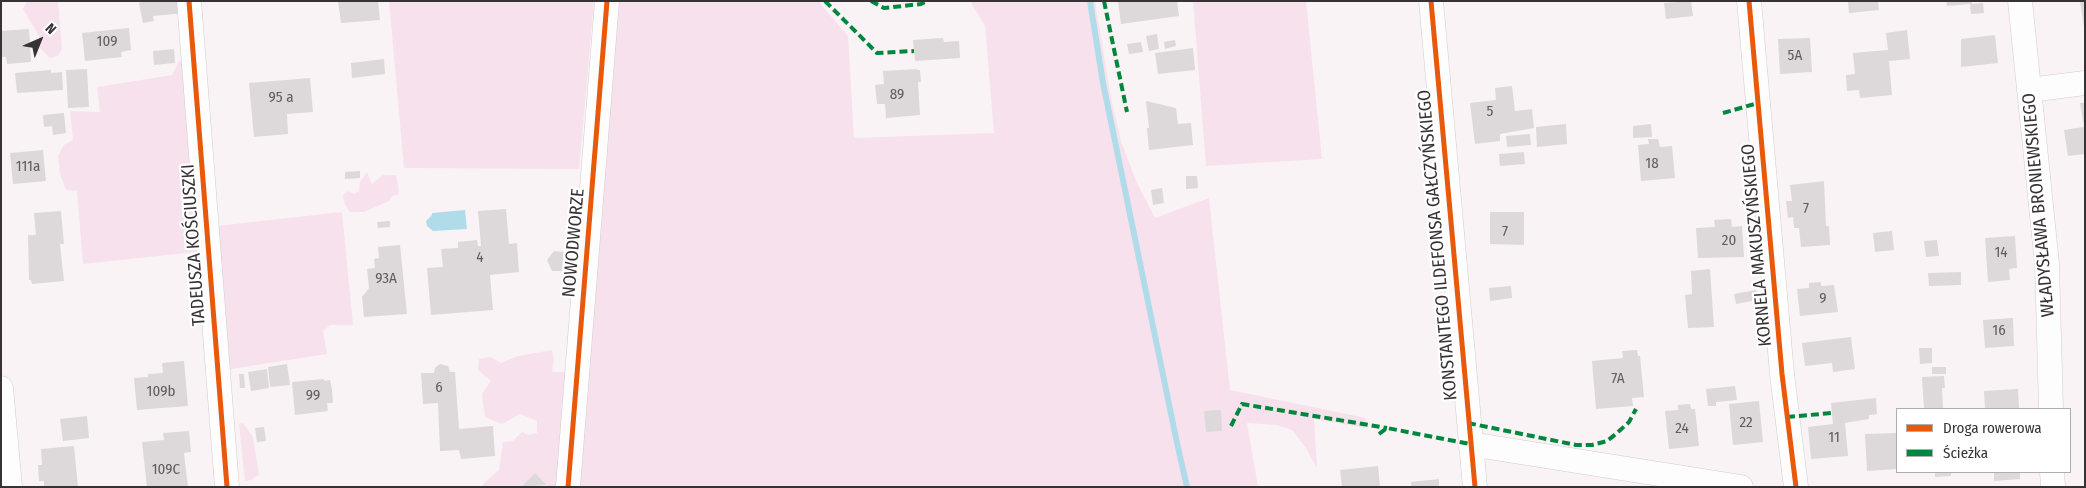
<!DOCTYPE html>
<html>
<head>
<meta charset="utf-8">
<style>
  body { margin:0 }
  #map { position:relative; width:2086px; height:488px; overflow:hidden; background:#f9f3f6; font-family:"Fira Sans Condensed",sans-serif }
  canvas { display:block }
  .frame { position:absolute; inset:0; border:2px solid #373335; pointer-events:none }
  .legend { position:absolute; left:1896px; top:408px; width:175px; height:65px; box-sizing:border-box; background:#fff; border:1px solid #afadae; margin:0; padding:6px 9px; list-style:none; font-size:15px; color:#373335 }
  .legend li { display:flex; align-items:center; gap:10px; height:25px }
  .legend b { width:25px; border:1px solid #afadae }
  .north { position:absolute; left:15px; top:15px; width:50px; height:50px; -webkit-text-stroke:4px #fff; paint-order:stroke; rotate:44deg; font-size:14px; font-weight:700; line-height:20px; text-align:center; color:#373335 }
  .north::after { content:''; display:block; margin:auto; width:18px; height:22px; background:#373335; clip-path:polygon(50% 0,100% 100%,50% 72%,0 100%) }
</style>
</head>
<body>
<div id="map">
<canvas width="2086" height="488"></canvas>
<div class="frame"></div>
<ul class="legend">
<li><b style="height:6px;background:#e8590c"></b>Droga rowerowa</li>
<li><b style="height:6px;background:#00873e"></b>Ścieżka</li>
</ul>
<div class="north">N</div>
</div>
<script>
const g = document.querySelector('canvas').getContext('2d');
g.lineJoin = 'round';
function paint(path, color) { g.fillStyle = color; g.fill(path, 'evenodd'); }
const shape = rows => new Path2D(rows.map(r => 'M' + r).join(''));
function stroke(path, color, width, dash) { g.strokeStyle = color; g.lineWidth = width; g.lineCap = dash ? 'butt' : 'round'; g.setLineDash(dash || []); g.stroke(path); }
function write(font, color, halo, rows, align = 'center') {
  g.font = font + ' "Fira Sans Condensed",sans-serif'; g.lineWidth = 4.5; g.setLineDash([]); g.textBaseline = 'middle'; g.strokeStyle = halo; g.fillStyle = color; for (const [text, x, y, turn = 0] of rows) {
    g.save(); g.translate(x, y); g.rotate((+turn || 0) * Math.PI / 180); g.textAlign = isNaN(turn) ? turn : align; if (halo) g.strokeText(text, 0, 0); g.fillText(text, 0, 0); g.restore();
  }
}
paint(shape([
  [27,1,58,1,62,49,58,56,50,58,39,47,39,36,23,9],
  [389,1,594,1,579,169,404,168],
  [610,1,818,1,848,36,854,138,994,133,985,26,970,1,1095,1,1111,98,1121,141,1136,181,1155,218,1209,198,1230,390,1366,418,1365,428,1314,419,1317,468,1306,448,1292,430,1276,425,1247,423,1258,487,545,487,547,485,535,473,521,487,483,487,483,484,499,470,503,442,513,441,522,432,528,435,537,433,537,421,520,414,502,424,485,417,482,394,491,381,478,370,479,359,491,357,501,363,518,356,552,350,554,358,552,372,572,372],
  [1193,1,1306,1,1322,159,1206,166],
  [179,61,186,61,205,251,83,264,77,191,66,190,60,174,58,156,64,145,73,140,70,111,100,112,97,87,172,75],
  [367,172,372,184,383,175,396,175,399,190,398,195,392,196,389,201,364,212,350,212,345,205,343,196,347,191,354,194,359,191,360,182],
  [342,212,353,325,330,325,323,331,327,354,231,369,225,366,217,226],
  [243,423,253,437,259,475,251,480,245,481,239,424]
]), '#f7e1ed');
paint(shape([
  [465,210,467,229,433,231,427,226,426,221,432,215,432,213]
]), '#b0dce9');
stroke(shape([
  [1090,1,1103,83,1177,443,1187,487]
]), '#b0dce9', 6);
paint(shape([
  [144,1,183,1,185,13,153,16,154,21,143,23,139,3],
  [338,1,378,1,380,20,341,23],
  [1118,1,1177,1,1179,16,1121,24],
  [1691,1,1693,16,1666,19,1664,3],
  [1848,1,1878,1,1879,10,1849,13],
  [1946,1,1972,1,1972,4,1983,3,1984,13,1971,14,1970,4,1947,6],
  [2080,1,2085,1,2085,27,2084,27],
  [129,28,131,50,121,52,122,57,85,61,82,33],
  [29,29,31,62,7,64,6,57,1,57,1,31],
  [1907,30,1910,59,1889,61,1892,95,1860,98,1859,90,1847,91,1846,75,1855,74,1853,53,1888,50,1886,33],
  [1157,34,1159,49,1149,51,1146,36],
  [1995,35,1998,63,1961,67,1961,39],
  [943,38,944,42,959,41,960,58,915,61,913,40],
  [1810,38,1812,72,1780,74,1778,39],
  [1175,40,1176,46,1165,49,1164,42],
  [1141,42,1143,52,1129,54,1127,44],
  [1193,48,1195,70,1158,74,1155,53],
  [174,49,175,63,154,65,153,51],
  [384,59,385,74,352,78,351,63],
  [87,69,89,107,68,108,66,70],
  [917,69,917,70,920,70,921,82,918,82,920,115,886,118,885,104,877,104,875,85,884,84,883,71],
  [51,70,51,73,62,72,63,90,17,93,15,73],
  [310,78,313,112,287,114,288,134,254,137,249,83],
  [1512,86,1515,111,1532,109,1534,128,1500,134,1500,141,1475,144,1470,103,1496,100,1495,88],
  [1146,101,1176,108,1178,124,1191,123,1193,145,1149,150,1147,128,1149,128],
  [2080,103,2085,103,2085,154,2068,156,2064,130,2084,127],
  [64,113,66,133,53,135,52,126,44,127,43,115],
  [1566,124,1567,144,1537,147,1536,127],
  [1651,124,1652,137,1633,138,1633,126],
  [1530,134,1531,145,1507,147,1506,136],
  [1648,139,1658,139,1660,147,1672,146,1675,178,1641,181,1638,145,1649,144],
  [43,150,46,181,13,184,10,153],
  [1524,152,1525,164,1500,166,1499,154],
  [360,171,360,178,345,179,345,172],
  [1186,176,1197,176,1198,188,1186,189],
  [1824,181,1826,226,1829,226,1830,245,1801,247,1799,228,1794,228,1793,217,1788,218,1786,201,1792,201,1790,185],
  [1162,188,1164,203,1153,205,1151,190],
  [506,209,509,244,517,243,519,272,490,275,493,310,431,315,427,268,443,267,441,249,458,248,458,242,477,240,478,246,481,246,478,211],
  [61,211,64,244,60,244,64,281,32,284,31,280,29,280,28,235,36,235,34,213],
  [1490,212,1524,212,1524,245,1490,244],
  [1731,219,1732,227,1742,226,1744,257,1698,258,1696,228,1715,227,1714,220],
  [390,221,390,227,378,228,377,222],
  [1892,231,1894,250,1875,252,1873,233],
  [2015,236,2017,268,2009,269,2010,280,1988,282,1985,238],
  [1937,240,1939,256,1926,257,1924,241],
  [400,245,407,314,364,317,362,297,369,288,367,269,375,268,374,259,379,258,378,247],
  [554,251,564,252,562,271,552,271,547,260],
  [1710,269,1714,327,1688,328,1685,295,1692,294,1691,271],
  [1961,272,1961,285,1929,286,1928,273],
  [1821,282,1821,286,1834,285,1838,312,1800,316,1797,289,1809,288,1809,283],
  [1511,286,1512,298,1490,301,1489,288],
  [1756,290,1758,300,1736,304,1734,294],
  [2013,318,2014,346,1985,348,1983,320],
  [1851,337,1855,369,1833,372,1832,363,1805,366,1802,343],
  [1919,348,1932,348,1932,363,1920,364],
  [1637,350,1638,356,1640,356,1644,397,1632,398,1633,406,1596,409,1592,361,1623,358,1622,351],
  [184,361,188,406,137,410,134,378,148,377,148,374,163,373,162,363],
  [287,364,290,385,270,387,268,367],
  [440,364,448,366,450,372,455,372,459,429,493,426,495,456,461,459,459,450,440,451,438,403,423,404,421,373,434,373,435,368],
  [1932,367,1946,367,1946,374,1932,374],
  [267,369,269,388,251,391,248,372],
  [239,374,244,374,245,388,240,388],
  [1944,376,1945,388,1942,388,1943,409,1924,409,1922,377],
  [324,379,324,381,330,380,332,389,333,403,327,403,328,411,295,415,292,382],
  [1735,386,1737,400,1716,402,1716,406,1708,406,1706,389],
  [2018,389,2019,409,1985,409,1984,391],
  [1876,398,1877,414,1869,415,1869,419,1845,423,1848,456,1811,459,1808,427,1833,424,1831,403],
  [1759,401,1763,442,1733,445,1729,404],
  [1690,404,1691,409,1695,409,1699,446,1669,449,1665,411,1678,410,1678,405],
  [1221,410,1222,431,1206,432,1204,411],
  [87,416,89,438,63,441,60,419],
  [264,427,266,441,257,442,255,428],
  [189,431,191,452,184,453,188,487,147,487,142,442,164,440,163,433],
  [1897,433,1897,469,1867,471,1865,434],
  [74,446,78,487,44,487,44,481,39,481,38,465,42,465,41,449],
  [1378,466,1380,487,1342,487,1340,470],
  [1935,472,1951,472,1951,476,1935,477],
  [1994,472,2020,472,2020,479,1994,481],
  [535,473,547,485,521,487],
  [1439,479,1439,487,1411,487,1411,482]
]), '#ddd8da');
const minor = shape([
  [189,1,227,487],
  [1431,1,1475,487],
  [1749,1,1782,374,1796,487],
  [2020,1,2047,264,2051,409],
  [2029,90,2085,83],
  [1,388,10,487],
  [1470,444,1741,487],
  [2052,472,2053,487],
  [568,487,607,1]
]);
stroke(minor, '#d0ccce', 25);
stroke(minor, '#fefdfe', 24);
stroke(shape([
  [825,1,877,53,914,51],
  [871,1,884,8,921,4,927,1],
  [1104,1,1127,112],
  [1723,113,1758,103],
  [1787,417,1832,413],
  [1468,423,1576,445,1592,445,1607,441,1617,433,1629,422,1636,409],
  [1231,426,1242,404,1387,428],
  [1379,434,1387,428,1470,444]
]), '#00873e', 4, [8, 4]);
stroke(shape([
  [189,1,227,487],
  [1431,1,1475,487],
  [1749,1,1782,374,1796,487],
  [568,487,607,1]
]), '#e8590c', 5);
write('15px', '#605c5e', null, [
  ["109",107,42],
  ["5A",1795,56],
  ["89",897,95],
  ["95 a",281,98],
  ["5",1490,112],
  ["18",1652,164],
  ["111a",28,167],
  ["7",1806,209],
  ["7",1505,232],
  ["20",1729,241],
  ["14",2001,253],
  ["4",480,258],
  ["93A",386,279],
  ["9",1823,299],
  ["16",1999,331],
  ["7A",1618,379],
  ["6",439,388],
  ["109b",161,392],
  ["99",313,396],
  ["22",1746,423],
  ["24",1682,429],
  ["11",1834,438],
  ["109C",166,470]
]);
write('18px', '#373335', '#fff', [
  ["WŁADYSŁAWA BRONIEWSKIEGO",2039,205,-95],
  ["NOWODWORZE",574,243,-85],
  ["TADEUSZA KOŚCIUSZKI",194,245,-94],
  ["KONSTANTEGO ILDEFONSA GAŁCZYŃSKIEGO",1438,245,-95],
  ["KORNELA MAKUSZYŃSKIEGO",1757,245,-95]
]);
</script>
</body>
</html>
